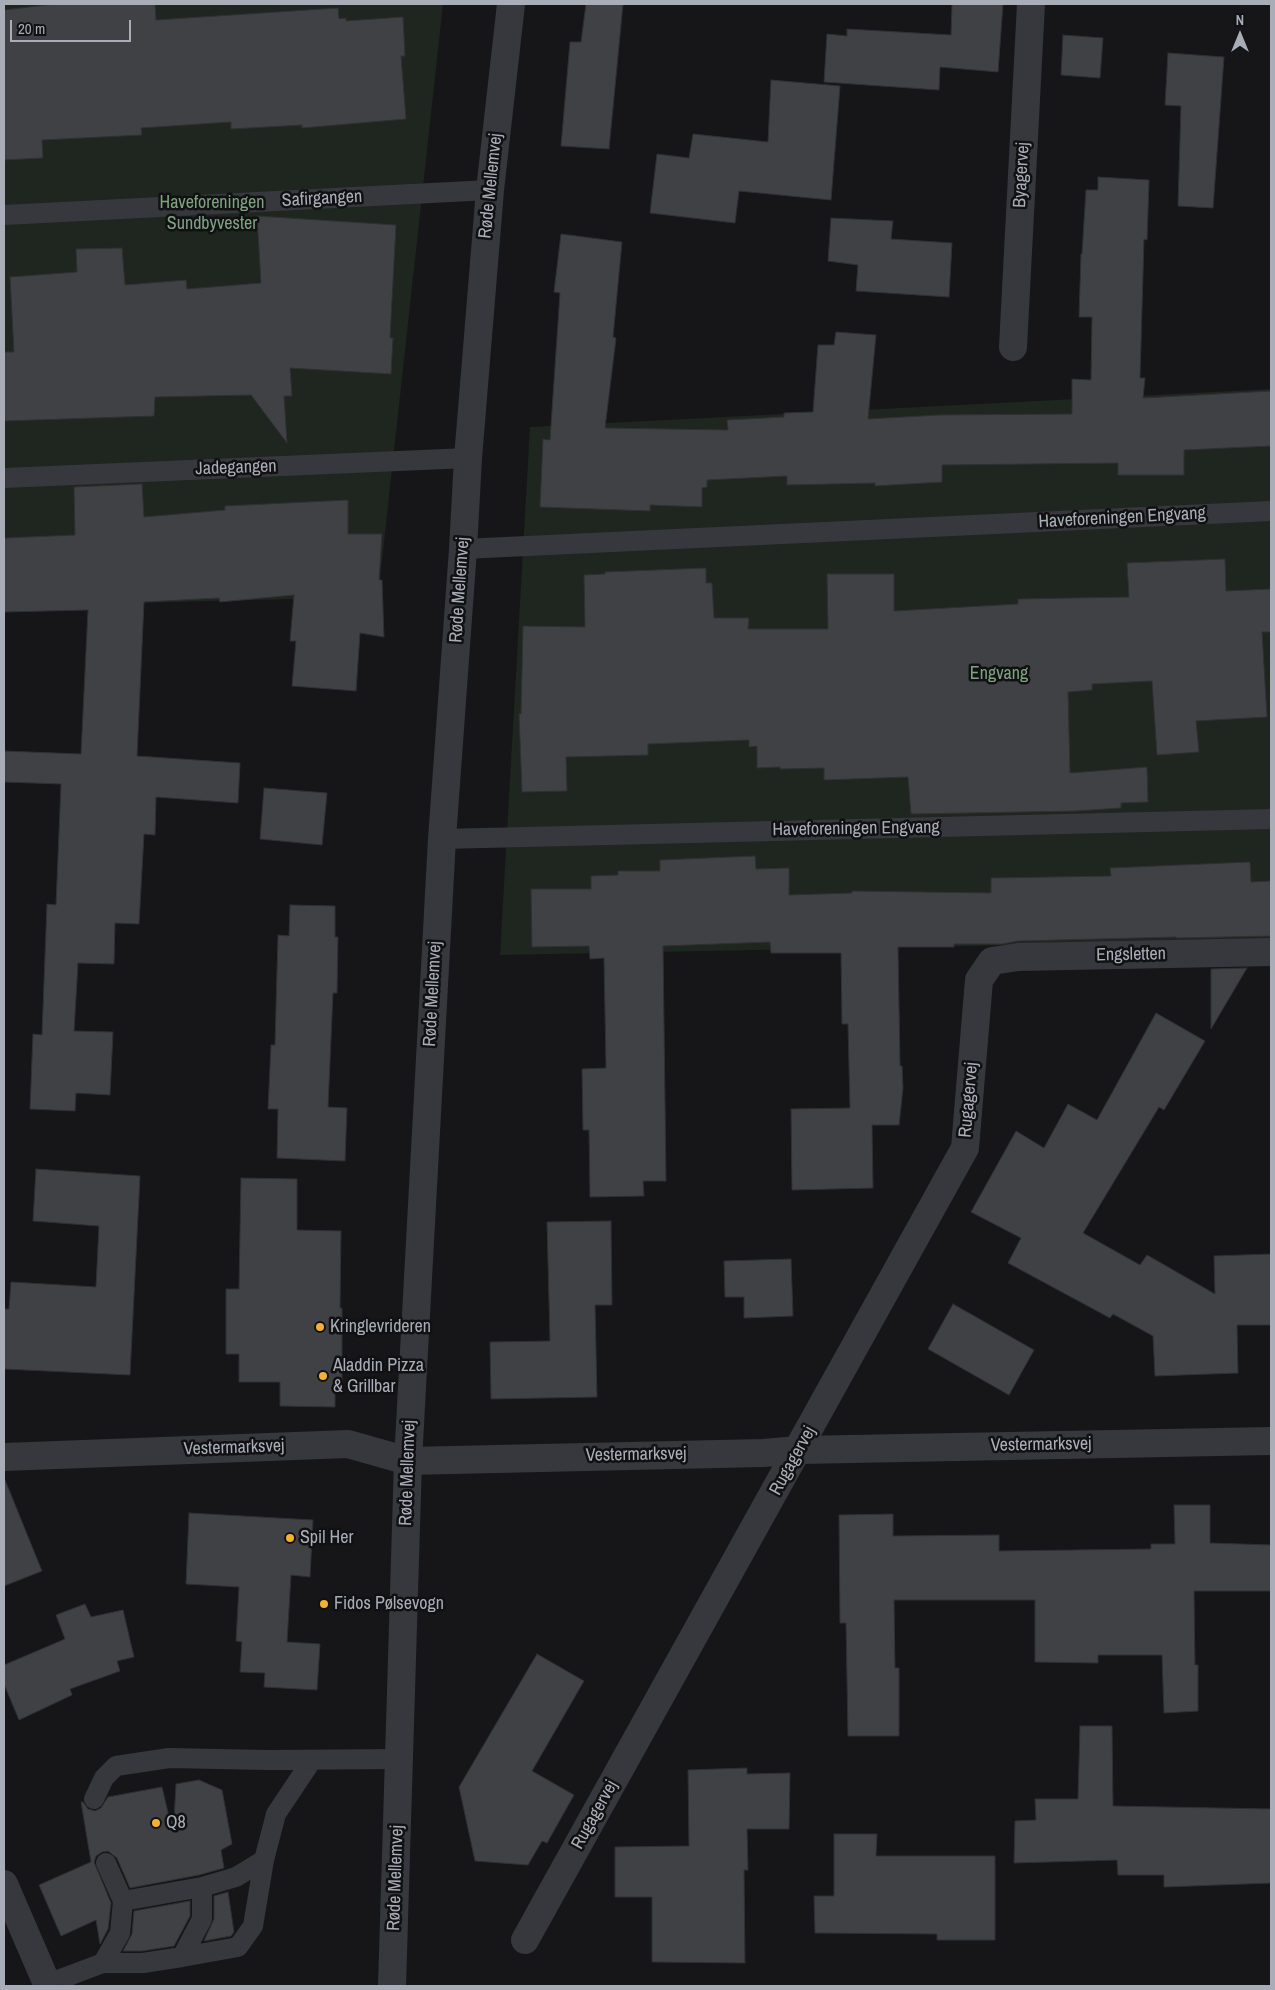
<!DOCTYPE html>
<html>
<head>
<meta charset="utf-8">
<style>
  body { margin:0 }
  #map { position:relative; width:1275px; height:1990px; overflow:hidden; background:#161618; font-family:"Archivo Narrow",sans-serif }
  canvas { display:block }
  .frame { position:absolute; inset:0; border:5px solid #a8adb8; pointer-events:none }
  .north { position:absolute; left:1215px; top:10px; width:50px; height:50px; -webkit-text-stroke:4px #111113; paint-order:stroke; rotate:0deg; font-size:14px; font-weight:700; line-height:20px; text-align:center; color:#a8adb8 }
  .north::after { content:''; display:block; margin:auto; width:18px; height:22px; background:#a8adb8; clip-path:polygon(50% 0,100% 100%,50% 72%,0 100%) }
  .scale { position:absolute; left:10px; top:20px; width:121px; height:22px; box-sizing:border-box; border:2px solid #a8adb8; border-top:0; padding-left:6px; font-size:15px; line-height:18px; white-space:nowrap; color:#a8adb8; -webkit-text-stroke:4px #111113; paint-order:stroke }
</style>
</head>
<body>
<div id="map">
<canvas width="1275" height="1990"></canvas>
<div class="frame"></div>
<div class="north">N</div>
<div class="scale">20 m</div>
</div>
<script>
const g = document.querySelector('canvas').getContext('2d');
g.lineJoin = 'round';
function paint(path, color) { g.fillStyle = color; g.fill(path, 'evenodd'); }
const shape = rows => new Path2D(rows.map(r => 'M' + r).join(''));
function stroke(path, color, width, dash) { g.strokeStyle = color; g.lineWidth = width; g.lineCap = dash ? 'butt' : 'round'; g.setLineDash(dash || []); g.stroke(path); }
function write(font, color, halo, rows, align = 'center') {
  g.font = font + ' "Archivo Narrow",sans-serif'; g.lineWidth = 5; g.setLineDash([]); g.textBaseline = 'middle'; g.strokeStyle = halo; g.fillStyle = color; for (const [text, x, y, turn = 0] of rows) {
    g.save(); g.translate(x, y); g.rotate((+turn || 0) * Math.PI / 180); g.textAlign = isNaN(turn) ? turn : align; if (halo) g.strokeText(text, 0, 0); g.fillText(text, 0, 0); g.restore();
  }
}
paint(shape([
  [4,4,443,4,378,597,4,606],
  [1271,389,1271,940,500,955,530,427]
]), '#1e261f');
const building = shape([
  [54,4,155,4,156,20,338,8,339,19,346,18,346,21,403,17,405,56,401,56,406,119,302,128,302,125,231,129,231,122,141,128,142,135,42,140,43,158,4,160,4,10,54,4],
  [586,4,623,4,609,149,561,146,570,42,581,42,586,4],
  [952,4,1003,4,998,72,940,67,939,90,824,82,827,34,847,36,847,29,951,35,952,4],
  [1063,35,1103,38,1100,78,1061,75,1063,35],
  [1168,53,1224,57,1213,208,1178,206,1181,106,1165,105,1168,53],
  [771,80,840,86,831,200,739,191,735,223,650,213,657,154,689,158,693,134,768,142,771,80],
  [1098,177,1149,180,1147,240,1144,239,1140,378,1145,378,1143,398,1271,391,1271,446,1184,450,1184,475,1118,475,1118,463,942,465,942,482,875,486,875,483,787,485,787,476,707,480,707,487,702,488,702,507,650,505,650,511,540,507,543,439,550,440,560,293,554,292,561,234,622,242,613,337,616,338,605,428,728,430,727,420,784,417,784,413,813,412,818,345,834,345,836,332,876,335,868,419,939,415,1072,414,1072,379,1091,380,1092,317,1079,317,1081,254,1082,254,1086,190,1098,190,1098,177],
  [257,216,396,225,390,338,393,338,391,374,290,368,292,396,284,396,287,443,251,395,155,397,154,416,4,421,4,352,14,352,10,277,77,272,76,249,122,248,125,285,186,280,187,289,261,283,257,216],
  [831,218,893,221,891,239,952,243,949,297,856,291,858,265,828,261,831,218],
  [142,484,144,517,225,510,225,506,348,500,348,534,382,534,379,580,382,580,384,637,360,633,356,691,292,686,296,641,290,641,294,595,220,602,219,598,144,602,137,756,240,763,238,803,156,797,155,835,144,834,139,924,115,923,114,964,78,963,74,1031,113,1032,110,1095,76,1093,75,1111,30,1109,33,1034,42,1035,47,904,56,905,61,784,4,782,4,751,81,754,88,610,4,612,4,538,75,535,74,487,142,484],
  [1225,559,1226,591,1271,589,1271,632,1262,632,1267,717,1196,721,1199,752,1157,755,1152,681,1092,684,1092,690,1068,692,1070,773,1147,767,1148,802,1121,803,1121,808,1076,811,911,814,908,777,824,780,824,768,780,769,780,767,757,768,757,746,749,747,749,740,648,744,648,755,566,757,567,791,522,792,519,714,521,714,523,626,585,627,584,575,605,574,605,572,706,568,706,583,712,583,714,618,749,618,748,629,828,629,827,574,894,574,894,611,1018,604,1018,599,1129,597,1127,563,1225,559],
  [264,788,327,793,322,845,260,839,264,788],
  [755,856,756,869,789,868,789,895,852,893,852,891,991,893,991,878,1111,876,1110,868,1250,862,1251,882,1271,881,1271,936,1177,938,1176,937,1018,941,1002,944,954,944,954,947,898,947,900,1066,902,1066,903,1088,899,1125,872,1125,873,1188,792,1190,791,1109,850,1108,848,1024,842,1024,841,953,771,953,770,942,663,946,666,1181,643,1181,644,1196,590,1197,589,1130,583,1130,582,1069,606,1068,604,958,590,959,589,946,532,947,531,889,591,889,591,876,618,875,618,871,660,871,660,860,755,856],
  [290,905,335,906,335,937,338,937,337,993,333,993,328,1107,347,1108,345,1161,277,1158,278,1109,268,1109,271,1045,275,1045,278,935,289,936,290,905],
  [1247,968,1211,1029,1211,969,1247,968],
  [1156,1013,1205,1041,1164,1110,1159,1107,1083,1233,1140,1265,1147,1255,1215,1294,1214,1256,1271,1254,1271,1325,1237,1325,1238,1373,1155,1376,1153,1336,1113,1314,1110,1318,1008,1263,1021,1238,971,1212,1016,1131,1044,1148,1068,1104,1097,1120,1156,1013],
  [36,1169,140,1176,130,1375,4,1369,4,1309,9,1309,11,1282,96,1287,99,1226,33,1221,36,1169],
  [241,1178,297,1179,297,1230,341,1231,340,1308,342,1308,342,1385,335,1385,335,1407,280,1406,280,1382,239,1382,239,1354,226,1354,226,1289,239,1289,241,1178],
  [611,1221,612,1305,595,1305,597,1397,491,1399,490,1342,550,1341,547,1222,611,1221],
  [791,1259,793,1316,744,1318,744,1297,725,1297,724,1261,791,1259],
  [953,1304,1034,1350,1009,1395,928,1349,953,1304],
  [4,1480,5,1480,42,1571,4,1586,4,1480],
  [1174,1505,1210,1505,1210,1543,1271,1545,1271,1591,1194,1591,1195,1665,1198,1665,1198,1711,1164,1713,1162,1655,1098,1655,1098,1663,1035,1662,1035,1600,894,1600,895,1668,899,1668,899,1736,848,1736,846,1623,840,1623,839,1515,893,1514,893,1536,999,1535,999,1551,1151,1549,1151,1544,1175,1544,1174,1505],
  [189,1513,313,1520,310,1577,291,1575,287,1642,320,1644,317,1690,264,1687,265,1673,240,1672,242,1642,236,1641,239,1587,186,1584,189,1513],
  [85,1604,91,1617,123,1610,134,1657,117,1661,120,1671,70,1689,72,1695,19,1720,4,1684,4,1665,65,1639,56,1615,85,1604],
  [537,1654,584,1681,532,1771,574,1795,547,1843,542,1841,528,1865,475,1861,459,1787,537,1654],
  [1080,1726,1112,1726,1113,1806,1271,1809,1271,1883,1164,1887,1164,1875,1118,1875,1117,1860,1014,1863,1015,1821,1036,1820,1035,1799,1078,1799,1080,1726],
  [747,1768,747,1774,790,1773,789,1829,747,1829,748,1870,744,1870,745,1963,652,1962,652,1897,615,1897,615,1847,689,1846,688,1770,747,1768],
  [199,1780,222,1790,232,1844,221,1850,224,1868,199,1875,130,1888,117,1858,108,1851,102,1852,96,1856,94,1862,111,1903,108,1929,100,1944,96,1920,61,1936,39,1885,91,1862,81,1802,83,1802,88,1809,95,1811,101,1808,108,1797,162,1787,170,1821,174,1821,176,1784,199,1780],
  [834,1834,877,1834,876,1856,995,1856,995,1940,937,1940,937,1934,815,1933,814,1896,834,1896,834,1834],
  [228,1892,234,1932,231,1936,204,1941,214,1919,214,1896,228,1892],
  [190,1901,190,1916,174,1946,142,1951,123,1951,132,1934,134,1911,190,1901]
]);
paint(building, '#404145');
stroke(building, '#303034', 1);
stroke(shape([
  [4,215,490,190],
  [4,478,468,458],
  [463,549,1271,511],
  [442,839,1271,819],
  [94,1799,104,1778,116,1766,169,1758,267,1760,399,1759],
  [123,1901,202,1887,236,1877,264,1860,276,1814,312,1760],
  [182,1957,238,1947,253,1926,264,1860],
  [103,1963,120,1933,123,1901,106,1863],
  [47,1984,103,1963,143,1963,182,1957,202,1919,202,1887]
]), '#37383d', 20);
stroke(shape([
  [1013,347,1031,4],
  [4,1457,348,1444,408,1461,763,1453,799,1450,1271,1441],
  [4,1884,48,1986],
  [525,1940,965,1148,979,980,992,961,1018,957,1271,952]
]), '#37383d', 28);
stroke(shape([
  [392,1986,408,1461,442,839,463,549,468,458,490,190,511,4]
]), '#37383d', 28);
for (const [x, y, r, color] of [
  [320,1327,5,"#f2b134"],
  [323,1376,5,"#f2b134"],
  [290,1538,5,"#f2b134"],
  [324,1604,5,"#f2b134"],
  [156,1823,5,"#f2b134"]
]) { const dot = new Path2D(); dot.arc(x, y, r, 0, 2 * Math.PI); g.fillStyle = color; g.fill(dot); stroke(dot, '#111113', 2); }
write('18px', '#a8adb8', '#111113', [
  ["Byagervej",1022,175,-87],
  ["Røde Mellemvej",491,186,-84],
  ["Safirgangen",322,199,-3],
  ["Jadegangen",236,468,-2],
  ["Haveforeningen Engvang",1122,518,-3],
  ["Røde Mellemvej",460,590,-86],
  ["Haveforeningen Engvang",856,829,-1],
  ["Engsletten",1131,955,-1],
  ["Røde Mellemvej",433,994,-87],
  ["Rugagervej",969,1100,-85],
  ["Vestermarksvej",1041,1445,-1],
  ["Vestermarksvej",234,1448,-2],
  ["Vestermarksvej",636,1455,-1],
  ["Rugagervej",793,1461,-61],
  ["Røde Mellemvej",408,1473,-88],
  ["Rugagervej",595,1815,-61],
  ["Røde Mellemvej",396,1878,-88]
]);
write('18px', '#7fa381', '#111113', [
  ["Haveforeningen",212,203],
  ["Sundbyvester",212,224],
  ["Engvang",999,674]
]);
write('18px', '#a8adb8', '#111113', [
  ["Kringlevrideren",330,1327],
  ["Aladdin Pizza",333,1366],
  ["& Grillbar",333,1387],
  ["Spil Her",300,1538],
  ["Fidos Pølsevogn",334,1604],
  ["Q8",166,1823]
], 'left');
</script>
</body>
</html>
